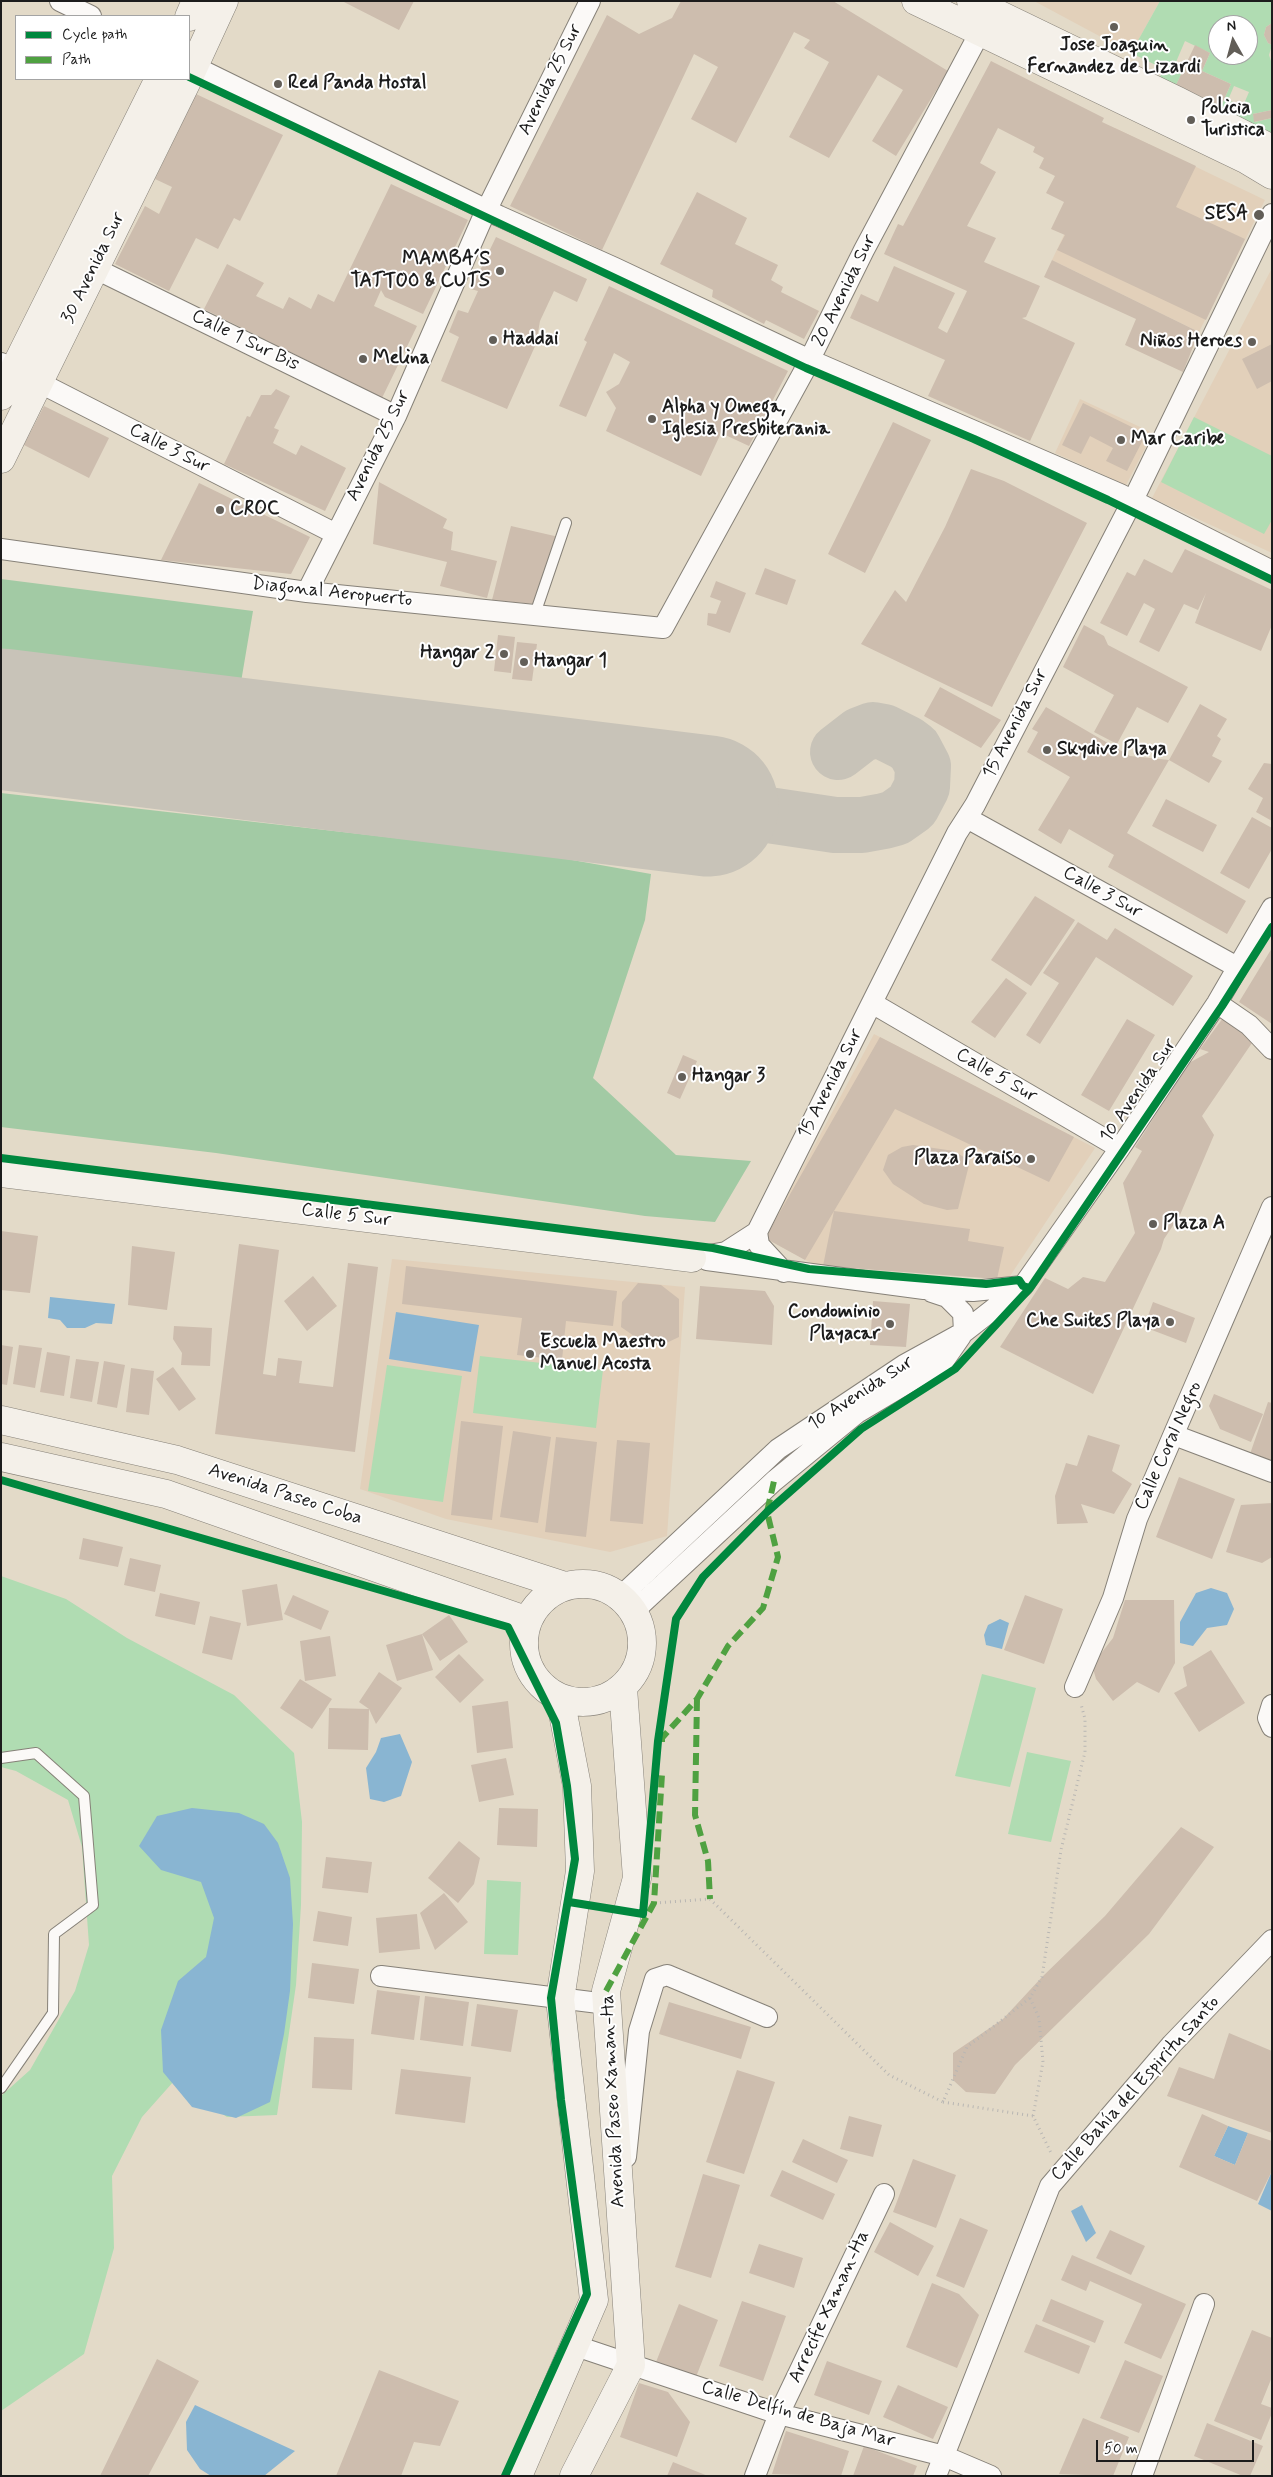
<!DOCTYPE html>
<html>
<head>
<meta charset="utf-8">
<style>
  body { margin:0 }
  #map { position:relative; width:1273px; height:2477px; overflow:hidden; background:#e3dac8; font-family:Mynerve,sans-serif }
  canvas { display:block }
  .frame { position:absolute; inset:0; border:2px solid #1c1c1c; pointer-events:none }
  .legend { position:absolute; left:15px; top:15px; width:175px; height:65px; box-sizing:border-box; background:#fff; border:1px solid #a4a4a4; margin:0; padding:6px 9px; list-style:none; font-size:15px; color:#1c1c1c }
  .legend li { display:flex; align-items:center; gap:10px; height:25px }
  .legend b { width:25px; border:1px solid #a4a4a4 }
  .north { position:absolute; left:1208px; top:15px; width:50px; height:50px; box-sizing:border-box; background:#fff; border:1px solid #a4a4a4; border-radius:50%; rotate:353deg; font-size:14px; font-weight:700; line-height:20px; text-align:center; color:#1c1c1c }
  .north::after { content:''; display:block; margin:auto; width:18px; height:22px; background:#625e58; clip-path:polygon(50% 0,100% 100%,50% 72%,0 100%) }
  .scale { position:absolute; left:1096px; top:2440px; width:158px; height:22px; box-sizing:border-box; border:2px solid #1c1c1c; border-top:0; padding-left:6px; font-size:15px; line-height:18px; white-space:nowrap; color:#1c1c1c; -webkit-text-stroke:4px #fff; paint-order:stroke }
</style>
</head>
<body>
<div id="map">
<canvas width="1273" height="2477"></canvas>
<div class="frame"></div>
<ul class="legend">
<li><b style="height:6px;background:#00873e"></b>Cycle path</li>
<li><b style="height:6px;background:#4fa141"></b>Path</li>
</ul>
<div class="north">N</div>
<div class="scale">50 m</div>
</div>
<script>
const g = document.querySelector('canvas').getContext('2d');
g.lineJoin = 'round';
function paint(path, color) { g.fillStyle = color; g.fill(path, 'evenodd'); }
const shape = rows => new Path2D(rows.map(r => 'M' + r).join(''));
function stroke(path, color, width, dash) { g.strokeStyle = color; g.lineWidth = width; g.lineCap = dash ? 'butt' : 'round'; g.setLineDash(dash || []); g.stroke(path); }
function write(font, color, halo, rows, align = 'center') {
  g.font = font + ' Mynerve,sans-serif'; g.lineWidth = 4; g.setLineDash([]); g.textBaseline = 'middle'; g.strokeStyle = halo; g.fillStyle = color; for (const [text, x, y, turn = 0] of rows) {
    g.save(); g.translate(x, y); g.rotate((+turn || 0) * Math.PI / 180); g.textAlign = isNaN(turn) ? turn : align; if (halo) g.strokeText(text, 0, 0); g.fillText(text, 0, 0); g.restore();
  }
}
paint(shape([
  [1034,1,1160,1,1131,53],
  [1115,128,1265,200,1199,332,1052,260],
  [1272,268,1272,553,1152,498],
  [1080,399,1153,433,1126,485,1055,453],
  [874,1034,1095,1148,1008,1279,815,1265,765,1238],
  [392,1259,685,1287,667,1536,610,1552,446,1519,360,1489]
]), '#e2d0ba');
paint(shape([
  [1160,1,1272,1,1272,23,1266,27,1264,35,1268,43,1272,45,1269,55,1272,64,1272,110,1253,114,1255,122,1272,118,1272,134,1159,79,1164,69,1131,53],
  [1218,25,1248,25,1248,55,1218,55],
  [1185,41,1210,53,1202,71,1231,84,1221,106,1176,85,1185,67,1176,62],
  [1234,86,1249,92,1243,106,1228,100],
  [1194,417,1272,456,1272,520,1264,534,1161,482],
  [480,1356,603,1370,596,1428,473,1413],
  [387,1365,462,1376,443,1502,368,1491],
  [1,1576,66,1599,127,1638,234,1695,294,1753,302,1822,301,1905,296,1985,277,2115,227,2117,174,2081,142,2117,112,2176,114,2248,84,2354,1,2411,1,2096,30,2070,75,1991,89,1945,82,1847,68,1800,16,1771,1,1767],
  [982,1674,1036,1688,1010,1787,955,1776],
  [1027,1752,1071,1761,1051,1842,1008,1834],
  [487,1880,521,1882,518,1955,484,1954]
]), '#b0dcb2');
paint(shape([
  [1,579,253,611,241,682,1,650],
  [1,793,544,855,651,874,645,920,593,1078,676,1155,751,1161,715,1222,645,1216,216,1153,1,1127]
]), '#a2caa4');
paint(shape([
  [50,1297,115,1304,112,1324,96,1323,85,1328,67,1328,60,1320,48,1318],
  [396,1312,479,1325,471,1372,389,1359],
  [1211,1588,1227,1593,1234,1609,1227,1625,1207,1628,1193,1646,1180,1643,1180,1622,1196,1593],
  [1000,1619,1009,1623,1002,1649,986,1645,984,1635,988,1625],
  [400,1734,412,1762,401,1796,384,1802,370,1799,366,1768,376,1752,381,1738],
  [192,1808,239,1813,264,1824,278,1843,290,1878,293,1924,290,1991,284,2034,270,2102,236,2118,192,2107,163,2072,161,2030,178,1981,206,1957,214,1918,201,1882,161,1870,139,1846,157,1816],
  [1228,2126,1248,2133,1235,2165,1214,2156],
  [1272,2171,1272,2211,1258,2204],
  [1082,2205,1096,2233,1086,2242,1071,2211],
  [195,2405,295,2451,264,2476,211,2476,200,2469,187,2450,186,2422]
]), '#89b5d2');
stroke(shape([
  [708,806,835,825,862,825,884,821,895,818,912,806,922,787,923,766,914,749,906,743,884,732,873,730,860,735,838,752]
]), '#c8c3b8', 56);
stroke(shape([
  [1,719,708,806]
]), '#c8c3b8', 141);
paint(shape([
  [342,1,414,1,399,30],
  [681,1,833,1,948,71,896,156,872,141,903,90,878,75,829,158,789,137,829,62,804,48,810,40,794,32,736,143,691,119,718,67,694,54,602,250,510,206,607,15,639,34,672,18],
  [1272,23,1272,45,1268,43,1264,35,1266,27],
  [1195,45,1210,53,1202,71,1231,84,1221,106,1176,85],
  [991,61,1104,118,1102,122,1196,166,1176,207,1245,239,1206,320,1057,250,1065,235,1051,229,1064,202,1046,193,1055,176,1039,168,1044,158,1033,152,1035,147,998,128,980,163,996,172,967,226,996,238,984,262,1040,286,1026,317,1022,318,1075,343,1030,441,928,396,945,360,850,318,861,294,878,302,894,266,955,293,938,328,947,333,967,291,884,254,898,224,903,226],
  [196,94,283,135,240,221,234,218,218,249,196,238,169,291,115,264,145,206,159,214,172,187,155,179],
  [1272,110,1272,118,1254,122,1253,114],
  [391,184,468,220,423,314,385,297,381,290,374,306,417,326,382,398,204,309,227,264,264,283,256,296,283,309,289,297,311,309,318,294,334,302],
  [697,192,747,218,735,244,778,265,771,280,783,287,781,292,819,311,804,339,766,320,764,324,712,297,713,290,660,264],
  [496,237,587,279,577,302,554,291,540,321,536,344,507,409,441,381,459,337,449,332,458,310,468,313,478,291,471,289],
  [1052,260,1199,332,1183,372,1125,345,1136,319,1044,277],
  [609,286,788,371,749,446,721,433,701,476,606,431,616,408,606,392,619,384,630,362,614,353,586,417,559,406,587,342,584,340],
  [1272,344,1272,381,1257,389,1242,359],
  [276,389,290,396,274,428,279,430,273,443,296,455,301,445,346,468,325,511,224,464,247,416,250,417,261,395,271,395],
  [1083,403,1146,434,1127,471,1106,461,1113,448,1090,436,1081,454,1062,445],
  [44,406,109,438,89,478,24,445],
  [893,422,931,440,865,573,828,554],
  [971,469,1004,481,1087,523,992,707,861,644,895,590,906,602,945,527],
  [379,482,447,519,443,528,453,532,451,550,497,561,487,598,440,586,447,562,373,544],
  [199,483,310,537,291,574,161,560],
  [511,526,559,537,535,604,492,600],
  [1185,549,1272,590,1272,625,1261,651,1195,623,1206,593,1198,610,1184,604,1159,652,1139,642,1155,609,1144,603,1127,636,1100,623,1127,572,1135,576,1144,559,1172,573],
  [765,568,796,580,787,605,755,594],
  [716,581,746,593,730,633,707,625,708,613,716,614,721,601,710,597],
  [1084,625,1104,636,1108,645,1188,687,1168,723,1137,707,1117,744,1094,732,1114,695,1063,667],
  [498,635,515,637,511,673,494,671],
  [517,642,537,644,532,681,512,679],
  [940,687,1001,720,981,748,924,716],
  [1200,704,1227,719,1217,736,1221,739,1212,756,1222,761,1209,783,1169,760],
  [1046,707,1130,756,1169,760,1127,833,1246,901,1227,934,1108,867,1114,855,1069,829,1061,844,1038,830,1070,777,1027,752,1038,732,1032,729],
  [1264,763,1272,764,1272,821,1256,812,1263,798,1248,789],
  [1166,799,1217,825,1203,852,1152,826],
  [1252,817,1272,828,1272,849,1249,889,1220,873],
  [1035,896,1075,920,1031,986,991,960],
  [1078,922,1107,940,1115,928,1193,976,1173,1006,1096,957,1040,1044,1026,1035,1059,983,1043,973],
  [1272,948,1272,1024,1239,1002],
  [1006,978,1027,993,995,1038,971,1022],
  [1223,1018,1254,1040,1202,1116,1214,1135,1180,1215,1164,1239,1161,1249,1093,1394,1000,1347,1045,1278,1068,1289,1083,1277,1105,1282,1135,1233,1123,1183,1142,1151,1135,1147,1189,1063,1209,1052,1200,1049],
  [1127,1019,1155,1035,1109,1111,1081,1095],
  [880,1037,1074,1137,1049,1182,895,1109,834,1211,970,1229,968,1241,1004,1247,997,1279,823,1266,834,1211,805,1260,765,1238],
  [683,1055,697,1061,680,1099,667,1093],
  [913,1145,954,1151,970,1161,958,1209,947,1210,924,1204,893,1184,883,1170,888,1155,902,1147],
  [1,1231,38,1236,30,1293,1,1290],
  [239,1244,279,1250,263,1374,276,1376,278,1358,302,1361,299,1383,333,1387,348,1263,378,1267,355,1452,215,1434],
  [132,1246,175,1252,167,1310,128,1305],
  [406,1266,617,1291,613,1326,566,1321,562,1360,517,1355,522,1318,402,1304],
  [313,1276,337,1306,307,1331,284,1301],
  [638,1283,661,1285,679,1299,679,1337,662,1345,647,1345,621,1327,622,1302],
  [700,1286,765,1291,774,1306,772,1345,696,1339],
  [873,1301,910,1304,906,1347,870,1345],
  [1153,1302,1195,1318,1186,1343,1144,1327],
  [174,1326,212,1328,210,1366,181,1365,182,1353,173,1339],
  [1,1345,13,1347,7,1385,1,1384],
  [19,1345,42,1348,35,1388,13,1384],
  [47,1352,70,1356,64,1396,40,1392],
  [76,1359,99,1362,92,1402,70,1398],
  [104,1361,125,1365,117,1408,97,1404],
  [173,1367,196,1399,179,1411,156,1379],
  [131,1368,154,1371,149,1415,126,1412],
  [1214,1394,1263,1414,1251,1442,1220,1429,1209,1406],
  [1268,1402,1272,1403,1272,1462,1250,1454],
  [461,1421,503,1426,492,1520,451,1515],
  [513,1431,551,1437,538,1523,500,1517],
  [1088,1435,1120,1445,1112,1471,1132,1484,1114,1514,1081,1504,1088,1523,1057,1524,1055,1496,1066,1463,1077,1466],
  [556,1437,597,1442,586,1537,545,1532],
  [617,1440,650,1443,643,1524,610,1521],
  [1179,1477,1235,1499,1212,1559,1156,1537],
  [1272,1503,1272,1557,1262,1563,1226,1552,1241,1505],
  [83,1538,123,1547,118,1567,79,1559],
  [130,1558,161,1565,155,1592,124,1585],
  [277,1584,283,1620,247,1626,242,1590],
  [160,1593,200,1602,195,1625,155,1616],
  [293,1595,329,1611,321,1630,284,1614],
  [1025,1595,1063,1609,1044,1664,1004,1650],
  [1125,1600,1174,1600,1175,1663,1159,1693,1137,1682,1113,1701,1096,1679,1092,1665,1113,1638],
  [449,1615,468,1642,440,1661,422,1634,433,1670,397,1681,386,1645,422,1634],
  [210,1616,241,1623,232,1660,202,1653],
  [330,1636,336,1676,305,1681,300,1641],
  [1211,1650,1245,1703,1199,1732,1174,1693,1187,1686,1183,1667],
  [459,1654,484,1680,460,1703,435,1677],
  [379,1672,402,1688,376,1724,369,1709,368,1750,328,1749,329,1708,369,1709,359,1702],
  [300,1679,332,1699,312,1729,280,1708],
  [508,1701,513,1748,477,1753,472,1706],
  [506,1758,514,1795,479,1802,471,1765],
  [499,1808,538,1809,537,1847,497,1845],
  [1181,1827,1214,1847,1149,1934,1015,2065,995,2094,966,2092,953,2080,953,2053,1003,2019,1042,1977,1105,1916],
  [459,1841,480,1858,474,1884,458,1903,428,1878],
  [326,1857,372,1862,368,1893,322,1888],
  [444,1893,468,1922,435,1950,420,1913],
  [318,1911,352,1917,348,1946,313,1941],
  [417,1914,420,1949,379,1953,376,1918],
  [312,1963,359,1969,354,2004,308,1998],
  [377,1990,420,1996,414,2040,371,2034],
  [425,1996,469,2002,463,2046,420,2040],
  [669,2002,751,2027,741,2059,659,2034],
  [477,2004,518,2010,511,2052,471,2046],
  [1229,2033,1272,2051,1272,2133,1167,2096,1179,2067,1214,2079],
  [314,2037,354,2039,352,2090,312,2088],
  [401,2069,471,2077,465,2123,395,2114],
  [737,2070,775,2082,744,2174,706,2162],
  [1202,2114,1228,2126,1214,2156,1235,2165,1248,2133,1272,2141,1272,2171,1257,2201,1179,2167],
  [849,2116,882,2125,873,2157,840,2149],
  [803,2139,848,2160,837,2183,792,2162],
  [913,2159,956,2175,936,2228,893,2212],
  [782,2170,835,2194,823,2220,770,2196],
  [703,2174,740,2185,711,2278,675,2267],
  [960,2218,988,2230,964,2288,936,2276],
  [890,2222,934,2246,918,2276,874,2252],
  [1110,2230,1145,2246,1131,2275,1096,2258],
  [759,2244,803,2258,794,2288,749,2273],
  [1072,2255,1186,2304,1161,2359,1124,2343,1142,2304,1090,2281,1086,2291,1061,2280],
  [932,2283,959,2294,979,2315,957,2368,906,2347],
  [1051,2299,1104,2321,1095,2343,1042,2321],
  [742,2301,786,2316,763,2381,719,2366],
  [679,2304,718,2320,696,2377,656,2362],
  [1036,2324,1090,2346,1079,2374,1024,2352],
  [1252,2330,1272,2338,1272,2377,1261,2404,1272,2408,1272,2413,1261,2440,1214,2421],
  [157,2359,199,2381,148,2476,100,2476],
  [1125,2360,1163,2376,1139,2433,1100,2418],
  [827,2361,882,2381,869,2415,814,2395],
  [379,2370,459,2401,440,2446,414,2442,401,2476,336,2476],
  [639,2383,668,2392,690,2422,677,2457,620,2437],
  [898,2385,948,2407,933,2439,883,2417],
  [1083,2418,1129,2437,1113,2476,1059,2474],
  [1207,2423,1263,2446,1250,2476,1243,2476,1194,2456],
  [786,2431,849,2451,841,2476,772,2474],
  [864,2446,917,2466,913,2476,853,2476],
  [673,2462,708,2476,667,2476]
]), '#cdbdae');
const lane = shape([
  [535,614,566,523],
  [1,1758,36,1753,84,1796,93,1905,54,1934,53,2013,1,2088]
]);
const street = shape([
  [60,1,91,16],
  [189,64,499,216,615,268,810,360,1120,494,1272,571],
  [94,268,396,416],
  [1,363,336,534],
  [1,549,307,592,663,628,803,373,864,250,986,21],
  [307,592,396,416,483,217,590,1],
  [967,818,1237,967],
  [872,1003,1120,1148],
  [1217,1003,1249,1025,1272,1049],
  [757,1232,759,1245,784,1272],
  [692,1258,726,1252,757,1232,957,833,975,805,1137,492,1272,214],
  [707,1260,924,1289,973,1291,1023,1286],
  [932,1292,947,1297,963,1313,964,1332],
  [1174,1435,1272,1472],
  [621,1596,778,1449,904,1365,964,1332,1023,1286,1120,1148,1217,1003,1272,908],
  [634,1611,774,1481,857,1413,943,1362,961,1336],
  [1075,1687,1113,1598,1137,1519,1272,1207],
  [1272,1705,1268,1718,1272,1727],
  [381,1976,607,2004],
  [626,2157,639,2031,655,1979,667,1975,767,2017],
  [576,2346,779,2414,944,2456,991,2476],
  [755,2476,779,2414,884,2194],
  [936,2476,1050,2186,1172,2044,1272,1940],
  [1142,2476,1204,2304]
]);
const secondary = shape([
  [916,1,1247,160,1272,175],
  [971,1,1178,101,1272,149],
  [189,17,196,1],
  [189,77,224,1],
  [1,396,159,79],
  [1,459,188,79],
  [1,1173,692,1258],
  [1,1420,177,1460,565,1586],
  [1,1457,166,1494,528,1621],
  '524 1643a59 59 0 1 1 118 0a59 59 0 1 1-118 0Z',
  [518,2476,594,2300,560,1999,580,1871,577,1786,560,1698],
  [574,2476,631,2365,606,1991,637,1878,623,1688]
]);
stroke(lane, '#868178', 12);
stroke(street, '#868178', 22);
stroke(secondary, '#868178', 29);
stroke(shape([
  [655,1903,710,1899,889,2075,943,2102,967,2047,1030,1998,1042,1977,1061,1850,1085,1752,1085,1719,1081,1704],
  [1030,1998,1039,2018,1043,2062,1033,2116],
  [943,2102,1033,2116,1051,2153]
]), '#b8b6b3', 3, [1, 4]);
stroke(lane, '#fbf9f7', 10);
stroke(street, '#fbf9f7', 20);
stroke(secondary, '#f4f0e9', 28);
stroke(shape([
  [697,1699,695,1815,708,1861,710,1899],
  [662,1742,662,1738,697,1699,728,1646,763,1608,778,1557,767,1512,774,1481],
  [606,1991,654,1903,662,1774]
]), '#4fa141', 6, [12, 6]);
stroke(shape([
  [189,77,806,368,974,439,1108,500,1272,580],
  [1,1158,713,1248,809,1269,986,1284,1019,1280,1023,1286,1030,1288],
  [1,1480,508,1627,556,1723,567,1786,575,1859,551,1998,561,2100,587,2294,505,2476],
  [569,1902,643,1914,658,1741,676,1619,703,1577,767,1512,861,1429,955,1369,1030,1288,1222,1006,1272,927]
]), '#00873e', 8);
for (const [x, y, r, color] of [
  [1114,27,5,"#625e58"],
  [278,84,5,"#625e58"],
  [1191,120,5,"#625e58"],
  [1259,215,6,"#625e58"],
  [500,271,5,"#625e58"],
  [493,340,5,"#625e58"],
  [1252,342,5,"#625e58"],
  [363,359,5,"#625e58"],
  [652,419,5,"#625e58"],
  [1121,440,5,"#625e58"],
  [220,510,5,"#625e58"],
  [504,654,5,"#625e58"],
  [524,662,5,"#625e58"],
  [1047,750,5,"#625e58"],
  [682,1077,5,"#625e58"],
  [1031,1159,5,"#625e58"],
  [1153,1224,5,"#625e58"],
  [1170,1322,5,"#625e58"],
  [890,1324,5,"#625e58"],
  [530,1354,5,"#625e58"]
]) { const dot = new Path2D(); dot.arc(x, y, r, 0, 2 * Math.PI); g.fillStyle = color; g.fill(dot); stroke(dot, '#fff', 2); }
write('bold 19px', '#1c1c1c', '#fff', [
  ["Jose Joaquin",1114,46,"center"],
  ["Fernandez de Lizardi",1114,68,"center"],
  ["Red Panda Hostal",288,84],
  ["Policia",1201,109],
  ["Turistica",1201,131],
  ["SESA",1248,215,"right"],
  ["MAMBA´S",490,260,"right"],
  ["TATTOO & CUTS",490,282,"right"],
  ["Haddai",503,340],
  ["Niños Heroes",1242,342,"right"],
  ["Melina",373,359],
  ["Alpha y Omega,",662,408],
  ["Iglesia Presbiterania",662,430],
  ["Mar Caribe",1131,440],
  ["CROC",230,510],
  ["Hangar 2",494,654,"right"],
  ["Hangar 1",534,662],
  ["Skydive Playa",1057,750],
  ["Hangar 3",692,1077],
  ["Plaza Paraiso",1021,1159,"right"],
  ["Plaza A",1163,1224],
  ["Condominio",880,1313,"right"],
  ["Playacar",880,1335,"right"],
  ["Che Suites Playa",1160,1322,"right"],
  ["Escuela Maestro",540,1343],
  ["Manuel Acosta",540,1365]
], 'left');
write('19px', '#1c1c1c', '#fff', [
  ["Avenida 25 Sur",551,80,-64],
  ["30 Avenida Sur",94,268,-64],
  ["20 Avenida Sur",845,291,-64],
  ["Calle 1 Sur Bis",245,341,26],
  ["Avenida 25 Sur",379,446,-64],
  ["Calle 3 Sur",169,449,27],
  ["Diagonal Aeropuerto",332,593,6],
  ["15 Avenida Sur",1016,724,-63],
  ["Calle 3 Sur",1102,893,29],
  ["Calle 5 Sur",996,1076,30],
  ["15 Avenida Sur",831,1084,-63],
  ["10 Avenida Sur",1139,1091,-56],
  ["Calle 5 Sur",346,1216,7],
  ["10 Avenida Sur",861,1394,-33],
  ["Calle Coral Negro",1169,1446,-66],
  ["Avenida Paseo Coba",285,1495,18],
  ["Calle Bahía del Espiritu Santo",1136,2089,-48],
  ["Avenida Paseo Xaman-Ha",614,2101,-93],
  ["Arrecife Xaman-Ha",830,2307,-65],
  ["Calle Delfín de Baja Mar",798,2415,16]
]);
</script>
</body>
</html>
